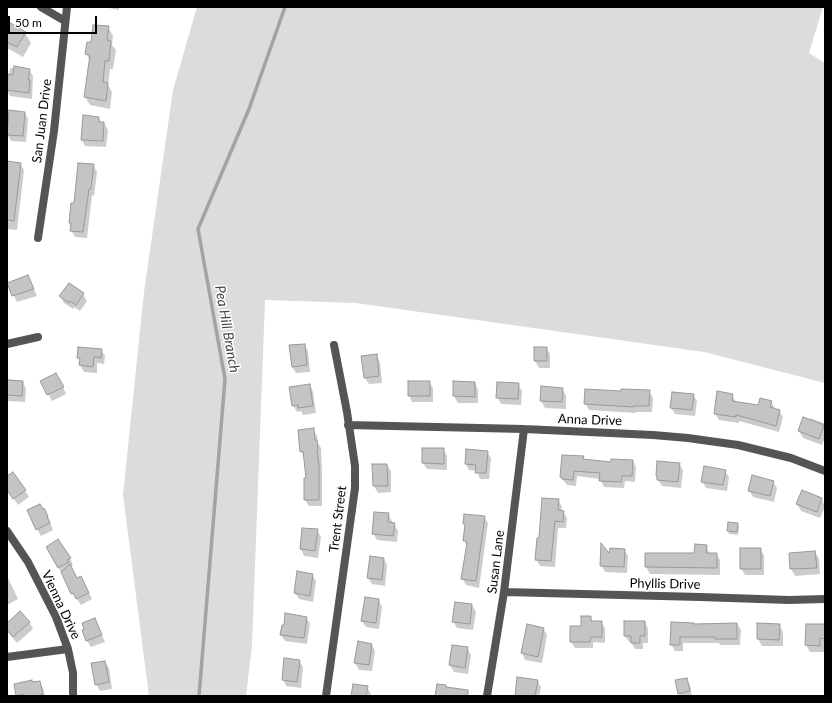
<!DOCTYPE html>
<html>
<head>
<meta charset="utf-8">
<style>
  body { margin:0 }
  #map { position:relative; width:832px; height:703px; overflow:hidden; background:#fff; font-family:Lato,sans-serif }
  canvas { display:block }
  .frame { position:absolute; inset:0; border:8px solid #000; pointer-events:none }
  .scale { position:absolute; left:8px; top:16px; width:89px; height:18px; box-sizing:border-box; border:2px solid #000; border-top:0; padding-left:5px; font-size:12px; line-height:14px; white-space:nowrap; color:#000; -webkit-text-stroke:3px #fff; paint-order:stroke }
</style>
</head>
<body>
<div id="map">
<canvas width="832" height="703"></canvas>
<div class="frame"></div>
<div class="scale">50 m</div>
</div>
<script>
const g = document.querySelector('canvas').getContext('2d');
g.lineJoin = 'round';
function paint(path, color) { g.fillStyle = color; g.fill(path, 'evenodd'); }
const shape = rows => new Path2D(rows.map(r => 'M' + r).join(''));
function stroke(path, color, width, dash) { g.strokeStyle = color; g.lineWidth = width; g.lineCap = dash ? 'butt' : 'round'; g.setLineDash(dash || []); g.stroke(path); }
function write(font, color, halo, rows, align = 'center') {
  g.font = font + ' Lato,sans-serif'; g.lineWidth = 3; g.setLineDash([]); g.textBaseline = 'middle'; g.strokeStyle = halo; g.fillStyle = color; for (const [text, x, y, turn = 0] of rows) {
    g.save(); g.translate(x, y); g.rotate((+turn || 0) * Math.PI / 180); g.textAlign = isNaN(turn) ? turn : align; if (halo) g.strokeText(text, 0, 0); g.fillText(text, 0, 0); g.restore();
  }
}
paint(shape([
  [197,7,823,7,809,53,825,63,825,383,704,352,356,303,265,300,252,645,246,696,149,696,123,495,144,292,173,90]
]), '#dcdcdc');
paint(shape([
  [104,7,119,7,119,10],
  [7,23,25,33,31,43,23,57,7,48],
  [108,27,113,36,112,45,116,50,113,69,110,69,108,85,112,92,110,109,90,105,85,97,90,61,86,54,92,43],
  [10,68,29,70,33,76,32,99,10,96,7,91],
  [25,113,28,119,26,142,11,141,7,134],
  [98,118,101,123,104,123,108,130,106,147,85,146,82,140],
  [7,162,20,164,24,170,17,230,7,229],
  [93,165,97,172,94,196,92,195,87,238,75,237,71,230,72,227,70,223,75,204],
  [28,276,37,296,17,302,8,284],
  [69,284,83,294,87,301,80,311,74,307,73,309,64,303,60,296],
  [304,345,308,351,310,372,296,373,292,367],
  [546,348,550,354,550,368,539,368,535,361],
  [101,350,105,356,104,364,97,363,97,373,84,372,80,365,80,361,78,358],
  [376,355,380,362,382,383,369,384,365,378],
  [7,379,16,380,17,382,23,382,26,389,25,402,7,401],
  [60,380,66,394,52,401,41,381],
  [429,382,433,388,433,402,412,402,409,395],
  [475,383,478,390,478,403,458,403,454,396],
  [518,384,522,391,521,405,501,404,497,397],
  [310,385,313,392,316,413,303,415,301,411,297,412,293,405],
  [542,387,562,389,566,395,566,409,545,408,541,401],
  [649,391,653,398,652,412,636,412,636,413,589,410,585,403],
  [693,395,697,401,695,416,675,414,671,408],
  [732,395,736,402,759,406,771,402,775,409,779,411,783,417,779,432,739,421,739,423,719,420,715,413],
  [810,418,824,423,825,425,825,437,822,445,803,438,799,431],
  [313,430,317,436,318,443,321,448,322,472,322,506,309,506,305,500,307,479,304,457,301,451],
  [443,449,447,456,447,470,427,469,423,463],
  [487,452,491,458,489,479,480,479,477,471,469,470,466,464],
  [583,457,585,460,612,463,633,461,636,467,635,482,625,481,624,488,604,487,600,479,577,476,576,486,567,485,561,477],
  [679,464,683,470,681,488,662,486,658,480],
  [373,465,387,465,391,471,391,492,378,493,374,486],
  [725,471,729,477,727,491,706,488,702,481],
  [13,473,29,497,18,505,7,488,7,477],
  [773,482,777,488,774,502,753,497,749,490],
  [822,499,825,507,820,518,801,511,797,504],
  [558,500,562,507,561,512,563,512,567,518,566,528,558,528,555,567,540,566,536,559],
  [388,514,392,521,392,524,394,524,398,531,397,542,377,540,373,533],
  [48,516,53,530,41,536,37,529],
  [484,517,488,523,479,588,466,585,462,578,467,546,464,540,466,526,464,523],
  [738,524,739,527,738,535,729,534,728,531],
  [303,529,317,530,321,537,318,558,304,556,301,549],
  [706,546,710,554,716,554,720,560,720,575,650,574,646,567,646,554,695,554],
  [760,549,764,555,764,575,745,575,741,568],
  [624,550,628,556,627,573,605,572,601,565,610,556],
  [815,552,819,559,820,574,795,576,791,569,790,554],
  [52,556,70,558,73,565,70,567,77,579,84,584,92,599,81,605,77,599,76,599],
  [384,559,387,565,385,586,372,584,368,578],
  [312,575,316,581,313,602,299,599,295,593],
  [7,576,18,599,7,605],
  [379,600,382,607,379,629,366,627,362,621],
  [472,605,476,612,473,630,457,628,453,621],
  [20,613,30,623,33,629,17,643,7,631,7,625],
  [590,617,593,622,601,622,605,628,605,643,593,642,593,648,575,648,571,642],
  [306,618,310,623,307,644,285,641,281,635],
  [95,619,105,642,91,647,87,641],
  [645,622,648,629,648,643,643,643,643,649,635,649,631,642,629,642,625,636],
  [737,624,741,630,740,645,720,645,719,643,683,643,683,651,675,651,671,644,694,625],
  [758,624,779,625,783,632,783,646,762,646,758,639],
  [527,625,543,628,547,635,542,663,525,660,522,653],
  [807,625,825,626,825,645,824,645,824,652,810,652,806,645],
  [371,644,375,651,372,671,359,670,355,663],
  [453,646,467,648,471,655,468,674,454,672,450,665],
  [299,661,303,667,301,688,286,686,283,679],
  [105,662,109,668,112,689,100,691,96,684],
  [686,679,690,685,692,696,680,696,679,694],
  [537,680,541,687,539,696,516,696],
  [39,682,43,688,45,696,18,696,33,683],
  [367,687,371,694,370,696,352,696],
  [825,695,825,696,811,696]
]), '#0003');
stroke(shape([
  [199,696,225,379,198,229,249,109,285,7]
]), '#a3a3a3', 3.5);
const building = shape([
  [7,21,26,32,17,47,7,42,7,21],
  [93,25,109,26,107,40,111,41,109,61,105,61,103,82,108,83,106,101,84,97,90,55,85,54,87,42,91,42,93,25],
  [14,66,30,69,28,80,30,80,29,93,7,90,8,74,13,75,14,66],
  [9,110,25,112,23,136,7,135,9,110],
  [83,115,99,117,99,122,104,122,103,141,81,140,83,115],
  [7,161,21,163,14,221,7,220,7,161],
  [78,163,94,164,91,189,89,189,83,232,70,231,71,223,69,223,71,203,74,203,78,163],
  [28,275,34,289,12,296,7,283,28,275],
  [69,283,84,293,76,305,70,301,69,303,59,296,69,283],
  [305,344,307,365,292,367,289,345,305,344],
  [78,347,102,349,101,358,94,357,93,367,79,365,80,358,77,358,78,347],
  [534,347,547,347,547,361,534,361,534,347],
  [377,354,379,376,364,378,361,356,377,354],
  [56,373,64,387,47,395,40,381,56,373],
  [7,380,23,381,22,396,7,395,7,380],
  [408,381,430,381,430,396,408,396,408,381],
  [453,381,475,382,475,397,453,396,453,381],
  [497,382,519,383,518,399,496,398,497,382],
  [310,384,313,406,298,408,298,405,292,406,289,387,310,384],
  [541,386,563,388,562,402,540,401,541,386],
  [585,389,621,391,621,389,650,390,649,406,633,406,633,407,584,404,585,389],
  [717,391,733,394,732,401,758,405,760,398,772,401,770,407,780,410,776,426,736,415,736,417,714,414,717,391],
  [672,392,694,394,692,410,670,408,672,392],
  [803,417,824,425,819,439,798,431,803,417],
  [314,428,315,440,317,440,318,450,317,450,319,465,319,500,304,500,304,478,306,478,303,451,300,452,298,430,314,428],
  [422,448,444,448,444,464,422,463,422,448],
  [466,449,488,451,486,473,475,473,476,465,465,464,466,449],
  [562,455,584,456,583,459,611,462,611,459,633,460,632,476,622,476,621,482,599,481,600,473,574,471,573,480,562,479,562,477,560,477,562,455],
  [657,461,680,463,678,482,657,480,657,476,656,476,657,461],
  [372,464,387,464,388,486,373,486,372,464],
  [704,466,726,470,723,485,701,482,704,466],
  [13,472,26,490,13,499,7,490,7,476,13,472],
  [752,475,774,481,770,496,748,491,752,475],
  [802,490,822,498,817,512,796,504,802,490],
  [542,498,559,499,558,510,564,511,563,522,555,521,551,561,535,560,537,538,539,538,542,498],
  [40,504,43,509,44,508,48,516,47,517,50,523,36,530,27,510,40,504],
  [374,512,389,513,388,522,395,523,393,536,372,534,374,512],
  [464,514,485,516,476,581,461,579,467,543,466,541,463,541,465,524,463,524,464,514],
  [728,522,738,523,737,532,727,531,728,522],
  [302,528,318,529,315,551,300,549,302,528],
  [58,539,71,558,67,560,69,562,58,568,46,547,58,539],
  [601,543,609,553,610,548,625,549,624,567,600,566,601,543],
  [695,544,707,545,706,553,717,553,717,568,645,567,645,553,694,553,695,544],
  [740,548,761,548,761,569,740,569,740,548],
  [815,551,817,568,790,569,789,553,815,551],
  [370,556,384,558,382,580,367,578,370,556],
  [70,564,77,578,81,576,89,593,76,599,73,593,71,594,61,572,70,564],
  [297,571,313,574,310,596,294,593,297,571],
  [365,597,379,599,376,623,361,621,365,597],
  [455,602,472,604,470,624,452,622,455,602],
  [20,611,30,622,13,637,7,630,7,623,20,611],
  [285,613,307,617,304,638,280,635,282,625,284,625,285,613],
  [581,616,591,616,591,621,602,621,602,637,591,637,590,642,570,642,570,626,581,626,581,616],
  [95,618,102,635,86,641,82,630,84,629,82,623,95,618],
  [624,621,645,621,645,636,640,636,640,643,631,643,631,636,624,636,624,621],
  [671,622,694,623,694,624,737,623,737,639,715,639,715,637,680,637,680,645,670,645,671,622],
  [757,623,780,624,779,640,757,639,757,623],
  [527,624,544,628,538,657,521,653,527,624],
  [806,624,825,624,825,639,820,638,820,646,805,645,806,624],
  [358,641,372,644,369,665,354,663,358,641],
  [452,645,468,647,465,668,449,665,452,645],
  [284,658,300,660,297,682,282,680,284,658],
  [105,661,109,682,95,685,91,663,105,661],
  [517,677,538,680,535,696,515,696,517,677],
  [687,678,690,691,678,694,675,680,687,678],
  [32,680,32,682,40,681,43,694,36,696,24,696,23,694,16,696,14,684,32,680],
  [353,684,368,686,366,696,351,696,353,684],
  [437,684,446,685,446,687,468,690,468,696,435,696,437,684]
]);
paint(building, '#c4c4c4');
stroke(building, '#999', 1);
stroke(shape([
  [41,7,65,21],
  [38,238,54,131,67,7],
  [7,344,38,337],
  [348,425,524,429,653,435,688,438,738,445,791,458,825,471],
  [7,531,28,562,56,617,68,649,73,673,73,696],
  [504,592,700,597,789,600,825,599],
  [7,657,68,649],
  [326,696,355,488,355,466,347,412,334,345],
  [487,696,504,592,524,429]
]), '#555', 8);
write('13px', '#000', '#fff', [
  ["San Juan Drive",42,121,-83],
  ["Anna Drive",590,420,2],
  ["Trent Street",338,519,-83],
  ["Susan Lane",496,562,-83],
  ["Phyllis Drive",665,584,1],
  ["Vienna Drive",61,605,65]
]);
write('italic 14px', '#444', '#fff', [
  ["Pea Hill Branch",227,329,80]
]);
</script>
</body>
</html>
